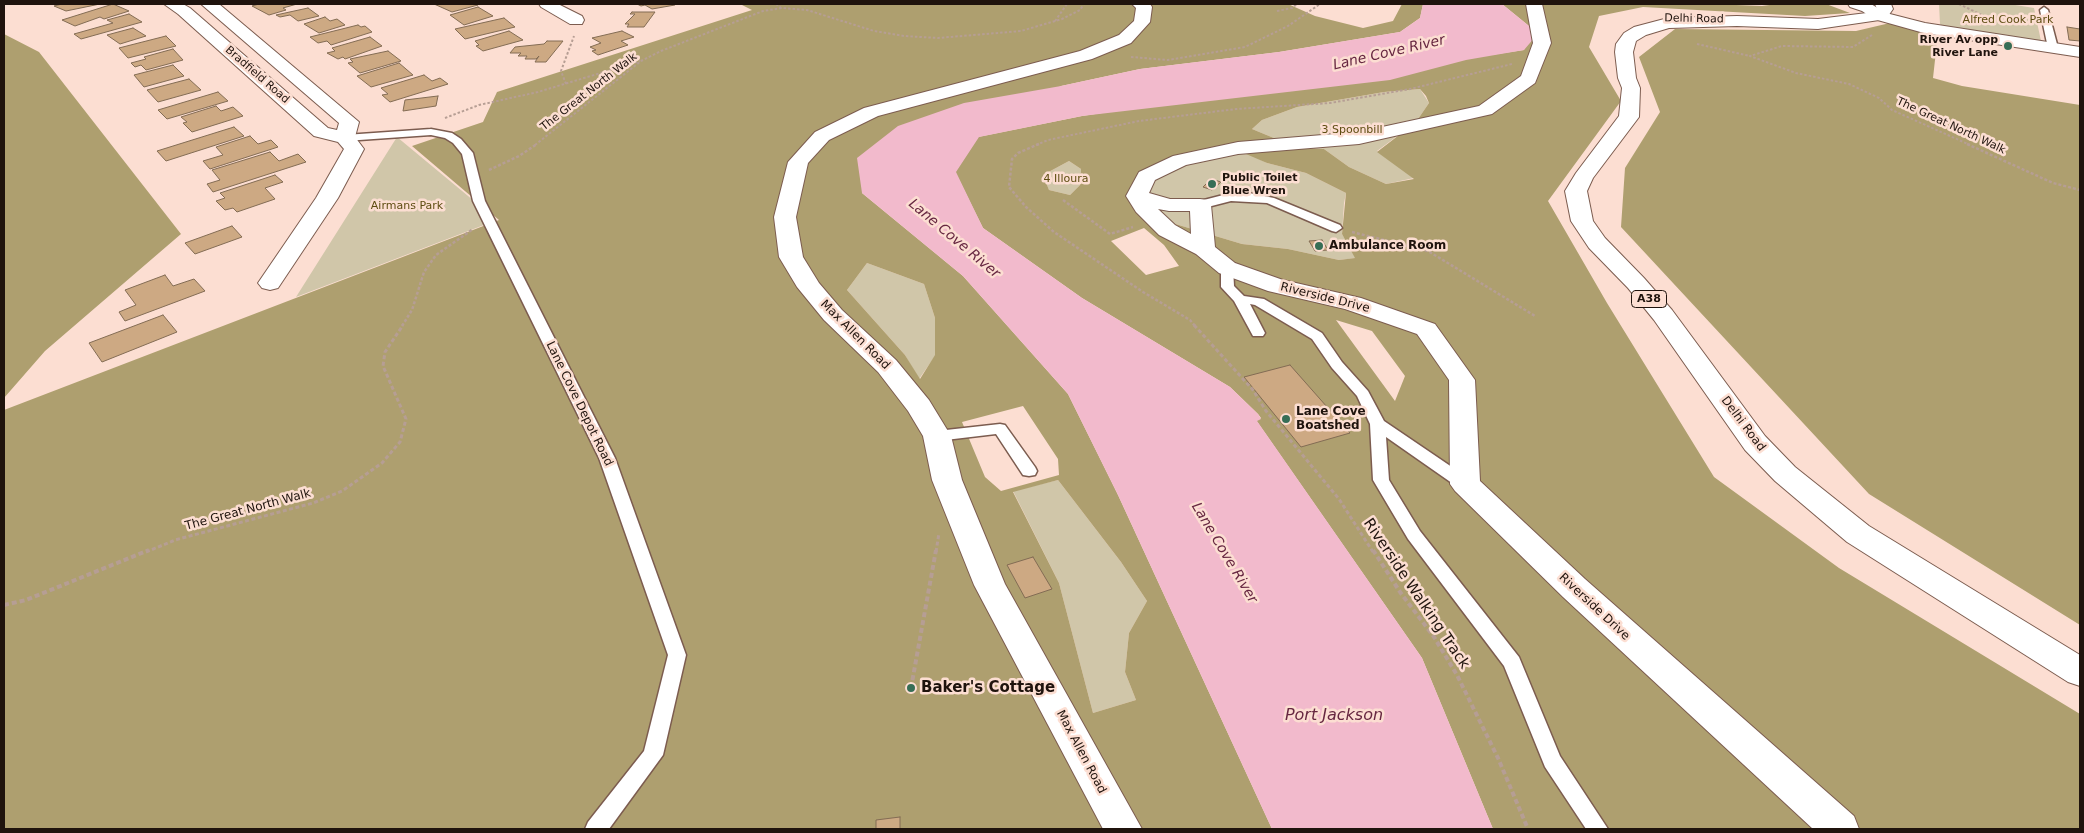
<!DOCTYPE html>
<html>
<head>
<meta charset="utf-8">
<style>
  body { margin:0 }
  #map { position:relative; width:2084px; height:833px; overflow:hidden; background:#fcded2; font-family:"DejaVu Sans",sans-serif }
  canvas { display:block }
  .frame { position:absolute; inset:0; border:5px solid #1f130d; pointer-events:none }
</style>
</head>
<body>
<div id="map">
<canvas width="2084" height="833"></canvas>
<div class="frame"></div>
</div>
<script>
const g = document.querySelector('canvas').getContext('2d');
g.lineJoin = 'round';
function paint(path, color) { g.fillStyle = color; g.fill(path, 'evenodd'); }
const shape = rows => new Path2D(rows.map(r => 'M' + r).join(''));
function stroke(path, color, width, dash) { g.strokeStyle = color; g.lineWidth = width; g.lineCap = dash ? 'butt' : 'round'; g.setLineDash(dash || []); g.stroke(path); }
function write(font, color, halo, rows, align = 'center') {
  g.font = font + ' "DejaVu Sans",sans-serif'; g.lineWidth = 5; g.setLineDash([]); g.textBaseline = 'middle'; g.strokeStyle = halo; g.fillStyle = color; for (const [text, x, y, turn = 0] of rows) {
    g.save(); g.translate(x, y); g.rotate((+turn || 0) * Math.PI / 180); g.textAlign = isNaN(turn) ? turn : align; if (halo) g.strokeText(text, 0, 0); g.fillText(text, 0, 0); g.restore();
  }
}
paint(shape([
  [1939,4,2009,4,2034,8,2041,41,1943,26,1940,24],
  [1420,89,1429,103,1416,122,1377,151,1414,178,1386,184,1349,167,1324,149,1298,148,1252,129,1262,120,1297,107,1384,92],
  [397,137,497,220,296,297],
  [1238,148,1267,163,1306,173,1346,193,1344,203,1342,234,1356,258,1339,260,1288,249,1242,244,1172,223,1135,184,1180,160],
  [1069,161,1081,169,1080,185,1070,195,1049,190,1043,175],
  [867,263,924,284,935,318,935,356,919,379,905,355,847,290],
  [1058,480,1121,562,1147,601,1129,633,1125,672,1136,700,1093,713,1059,583,1013,491]
]), '#d0c6a9');
paint(shape([
  [740,4,1288,4,1315,16,1363,28,1393,21,1402,4,1423,4,1420,18,1400,32,1279,52,1140,69,1061,86,862,193,963,276,1068,394,1118,495,1272,829,4,829,4,410,499,220,412,146,483,122,497,92,752,10],
  [867,263,924,284,935,318,935,355,920,379,905,355,847,290],
  [1023,406,1058,459,1059,475,1001,491,985,477,962,422],
  [1058,480,1121,562,1147,601,1129,633,1125,672,1136,700,1093,713,1059,583,1013,492],
  [1502,4,1710,4,1762,6,1777,4,1826,4,1850,13,1805,16,1643,7,1599,16,1589,47,1621,101,1548,201,1607,303,1714,477,1839,568,2080,714,2080,829,1493,829,1422,658,1256,420,1261,418,1258,414,1230,387,1082,298,983,228,955,172,978,137,1082,116,1524,50,1529,26],
  [1420,89,1426,96,1429,103,1416,122,1377,152,1414,179,1386,184,1349,167,1324,149,1298,148,1252,129,1262,120,1297,107,1384,92],
  [1245,151,1246,154,1267,163,1306,173,1346,193,1342,234,1355,258,1339,260,1288,249,1242,244,1172,223,1135,185,1180,160],
  [1069,161,1081,169,1080,185,1070,195,1049,190,1043,175],
  [1144,228,1164,245,1179,266,1146,275,1111,241],
  [1336,320,1372,331,1405,376,1395,401],
  [1890,23,1938,33,1933,78,1962,86,2080,105,2080,625,1869,494,1621,227,1625,168,1660,112,1639,57,1675,29,1856,31],
  [4,34,39,52,181,234,45,351,4,398]
]), '#ae9f6f');
paint(shape([
  [1423,4,1502,4,1529,26,1535,37,1524,50,1466,60,1390,80,1082,116,979,137,956,172,983,228,1082,298,1230,387,1258,414,1261,419,1257,421,1422,658,1493,829,1272,829,1118,495,1068,394,963,276,862,193,857,158,898,126,964,103,1061,86,1140,69,1279,52,1400,32,1420,18]
]), '#f2bacc');
const building = shape([
  [62,4,100,4,66,11,54,6,62,4],
  [113,4,129,11,104,19,100,17,75,26,62,20,113,4],
  [259,4,297,4,283,8,286,10,269,15,252,6,259,4],
  [434,4,476,4,478,5,452,12,434,4],
  [637,4,674,4,675,5,652,9,645,5,641,6,637,4],
  [478,7,493,16,464,25,450,15,478,7],
  [308,8,319,16,298,21,290,15,280,17,276,15,308,8],
  [632,12,655,12,644,27,627,27,629,24,625,24,635,14,630,14,632,12],
  [129,14,142,22,81,39,74,34,113,23,107,20,129,14],
  [325,17,330,21,337,19,345,25,319,33,304,24,325,17],
  [504,18,515,27,465,39,455,29,504,18],
  [358,25,361,27,365,26,372,32,331,45,327,41,318,43,310,37,358,25],
  [2067,27,2080,29,2080,41,2069,40,2067,27],
  [133,28,146,36,120,44,107,35,133,28],
  [509,31,523,40,483,51,476,46,479,45,475,41,509,31],
  [622,31,634,37,621,41,628,45,598,55,592,51,596,50,590,47,601,43,592,38,622,31],
  [166,36,176,46,128,58,119,48,166,36],
  [370,37,382,46,345,59,343,57,338,59,327,53,335,51,332,48,370,37],
  [547,41,563,41,546,62,535,62,539,56,536,59,525,59,527,56,518,56,521,53,510,53,515,47,544,44,547,41],
  [173,49,183,60,146,70,141,65,135,67,131,63,146,59,144,57,173,49],
  [388,51,401,61,360,73,348,63,353,62,350,59,388,51],
  [399,63,413,75,371,87,357,76,399,63],
  [173,65,184,76,144,87,134,75,173,65],
  [424,75,432,81,440,78,448,84,390,102,382,95,388,94,381,88,424,75],
  [189,79,201,90,158,102,147,90,189,79],
  [218,92,228,101,167,119,158,110,218,92],
  [438,96,436,106,403,111,405,100,438,96],
  [216,106,221,111,233,107,243,116,192,132,183,123,187,122,181,117,216,106],
  [234,127,244,136,166,161,157,151,234,127],
  [250,136,258,144,271,140,278,147,210,169,203,161,223,155,216,147,250,136],
  [270,152,279,161,298,154,306,162,213,192,207,184,220,180,212,170,270,152],
  [275,175,283,182,265,188,275,199,237,212,233,208,225,210,216,201,225,198,220,193,275,175],
  [1211,179,1221,182,1212,190,1203,187,1211,179],
  [232,226,242,237,195,254,185,243,232,226],
  [1322,240,1328,250,1315,251,1309,241,1322,240],
  [165,275,173,286,194,279,205,291,125,321,119,312,136,305,125,290,165,275],
  [163,315,177,332,102,362,89,343,163,315],
  [1290,365,1350,433,1301,447,1244,377,1290,365],
  [1033,557,1052,589,1025,598,1007,565,1033,557],
  [900,817,900,829,876,829,876,820,900,817]
]);
paint(building, '#cda983');
stroke(building, '#836c54', 1);
const service = shape([
  [2044,7,2048,10,2058,48,2053,51,2048,48,2040,10,2044,7],
  [431,129,452,133,461,139,473,153,485,201,615,458,686,655,663,755,609,829,585,829,588,822,644,751,668,655,599,458,473,201,462,154,453,143,445,138,431,135,345,141,340,138,345,135,431,129],
  [1231,193,1249,193,1274,198,1340,225,1342,228,1336,232,1332,231,1267,203,1231,201,1200,209,1194,205,1196,202,1231,193],
  [1227,264,1233,268,1234,286,1244,296,1264,299,1322,333,1342,362,1368,391,1384,421,1471,480,1473,484,1471,488,1465,490,1459,488,1386,437,1389,480,1420,531,1519,657,1560,756,1608,829,1586,829,1545,767,1504,666,1408,539,1373,480,1370,424,1357,396,1332,368,1312,339,1255,305,1250,304,1265,333,1263,336,1253,336,1234,301,1221,287,1221,268,1227,264],
  [1000,424,1005,425,1035,467,1037,471,1035,475,1029,476,1023,475,996,434,937,441,932,440,929,436,932,432,937,431,1000,424]
]);
const minor = shape([
  [164,4,183,4,190,8,328,128,337,130,339,123,201,4,219,4,359,122,355,137,364,149,338,198,278,288,270,290,262,288,258,283,316,198,344,149,338,142,314,136,178,14,164,4],
  [539,4,558,4,582,16,584,20,582,24,570,24,541,7,539,4],
  [1132,4,1150,4,1152,7,1150,22,1131,43,1092,59,878,116,829,140,808,163,796,217,803,257,819,283,842,310,896,360,929,400,951,436,962,480,1005,584,1142,829,1103,829,974,585,932,480,923,436,908,411,878,372,824,320,797,287,779,257,774,217,788,162,815,132,864,108,1080,51,1119,35,1134,21,1136,8,1132,4],
  [1526,4,1542,4,1551,43,1535,83,1492,114,1359,144,1238,154,1186,165,1155,180,1149,193,1170,199,1200,199,1208,200,1211,205,1215,247,1235,263,1283,280,1361,298,1435,324,1475,380,1480,481,1585,579,1854,816,1859,829,1813,829,1563,597,1455,491,1450,484,1449,380,1417,334,1345,309,1268,291,1219,273,1196,254,1159,235,1136,212,1126,196,1139,172,1173,156,1238,142,1359,132,1479,106,1521,76,1533,43,1526,4],
  [1158,209,1169,211,1190,211,1191,234,1175,225,1158,209],
  [1848,4,1871,4,1886,13,1925,23,2080,47,2080,57,1924,33,1874,19,1862,11,1850,7,1848,4]
]);
const primary = shape([
  [1875,4,1891,4,1893,9,1886,19,1818,29,1737,26,1669,28,1646,35,1636,41,1633,52,1636,78,1640,88,1639,117,1593,178,1587,191,1593,221,1605,238,1644,278,1672,310,1765,436,1795,467,1869,526,2080,655,2080,686,2068,682,1847,542,1775,481,1745,450,1654,320,1628,288,1589,248,1571,221,1565,191,1576,173,1619,116,1622,88,1618,78,1615,52,1616,44,1624,33,1634,27,1668,18,1737,16,1818,19,1875,12,1877,9,1875,4]
]);
stroke(service, '#7c5c4f', 3);
stroke(minor, '#7c5c4f', 2);
stroke(primary, '#7c5c4f', 2);
stroke(shape([
  [776,4,781,8],
  [1959,4,1988,18],
  [1277,11,1292,8,1297,4],
  [1055,21,1067,4],
  [1872,35,1853,47,1782,46,1750,56,1796,73,1849,84,1879,98,1892,110,1970,145],
  [1697,44,1750,56],
  [1131,57,1168,60,1245,47,1288,26,1320,4],
  [566,84,561,71,574,36],
  [445,118,479,105,538,92,640,61],
  [535,145,641,61,661,51,763,11,782,8,807,10,874,31,904,36,938,38,1021,31,1062,19,1080,10,1084,4],
  [1036,145,1048,140,1139,121,1236,109,1330,103,1410,89,1512,64]
]), '#b69e94', 2, [2.5, 2]);
stroke(shape([
  [1039,144,1018,153,1012,159,1009,187,1026,207,1054,232,1143,292,1190,320,1195,326],
  [1967,144,2053,183,2080,190],
  [489,170,519,156,537,144],
  [1063,200,1110,234,1133,227],
  [1352,232,1428,251,1535,316],
  [402,326,412,310,424,272,436,255,473,229]
]), '#b69e94', 2.5, [3, 2]);
stroke(shape([
  [1194,325,1253,390,1266,411,1339,499,1373,552],
  [146,552,175,540,313,503,342,491,382,463,400,442,406,419,383,366,385,352,403,325],
  [936,552,939,533]
]), '#b69e94', 3, [4, 2.5]);
stroke(shape([
  [1373,550,1400,592,1434,637,1457,675,1498,758,1528,829],
  [4,605,26,600,149,550],
  [911,688,936,550]
]), '#b69e94', 4, [5, 3]);
paint(service, '#fff');
paint(minor, '#fff');
paint(primary, '#fff');
for (const [x, y, r, color] of [
  [2008,46,5,"#376e56"],
  [1212,184,5,"#376e56"],
  [1319,246,5,"#376e56"],
  [1286,419,5,"#376e56"],
  [911,688,5,"#376e56"]
]) { const dot = new Path2D(); dot.arc(x, y, r, 0, 2 * Math.PI); g.fillStyle = color; g.fill(dot); stroke(dot, '#fcded2', 2); }
write('11px', '#1f130d', '#fcded2', [
  ["Delhi Road",1694,19,1],
  ["Bradfield Road",257,75,41],
  ["The Great North Walk",589,92,-38],
  ["The Great North Walk",1951,126,25]
]);
write('11px', '#5e4d12', '#fcded2', [
  ["Alfred Cook Park",2008,20],
  ["3 Spoonbill",1352,130],
  ["4 Illoura",1066,179],
  ["Airmans Park",407,206]
]);
write('bold 11px', '#1f130d', '#fcded2', [
  ["River Av opp",1998,40],
  ["River Lane",1998,53],
  ["Public Toilet",1222,178,"left"],
  ["Blue Wren",1222,191,"left"]
], 'right');
for (const [x, y, w] of [
  [1649,299,35]
]) { const box = new Path2D(); box.roundRect(x - w / 2, y - 8.5, w, 17, 4); g.fillStyle = '#fcded2'; g.fill(box); stroke(box, '#1f130d', 1); }
write('bold 11px', '#1f130d', null, [
  ["A38",1649,299]
]);
write('bold 12px', '#1f130d', '#fcded2', [
  ["Ambulance Room",1329,246],
  ["Lane Cove",1296,412],
  ["Boatshed",1296,426]
], 'left');
write('12px', '#1f130d', '#fcded2', [
  ["Riverside Drive",1325,298,14],
  ["Max Allen Road",855,335,45],
  ["Lane Cove Depot Road",579,404,64],
  ["Delhi Road",1743,424,53],
  ["The Great North Walk",248,510,-15],
  ["Riverside Drive",1594,607,43],
  ["Max Allen Road",1081,752,62]
]);
write('italic 14px', '#672741', '#fcded2', [
  ["Lane Cove River",1389,53,-13],
  ["Lane Cove River",954,239,40],
  ["Lane Cove River",1224,553,59]
]);
write('15px', '#1f130d', '#fcded2', [
  ["Riverside Walking Track",1416,594,56]
]);
write('bold 15px', '#1f130d', '#fcded2', [
  ["Baker's Cottage",921,688]
], 'left');
write('italic 16px', '#672741', '#fcded2', [
  ["Port Jackson",1334,716]
]);
</script>
</body>
</html>
